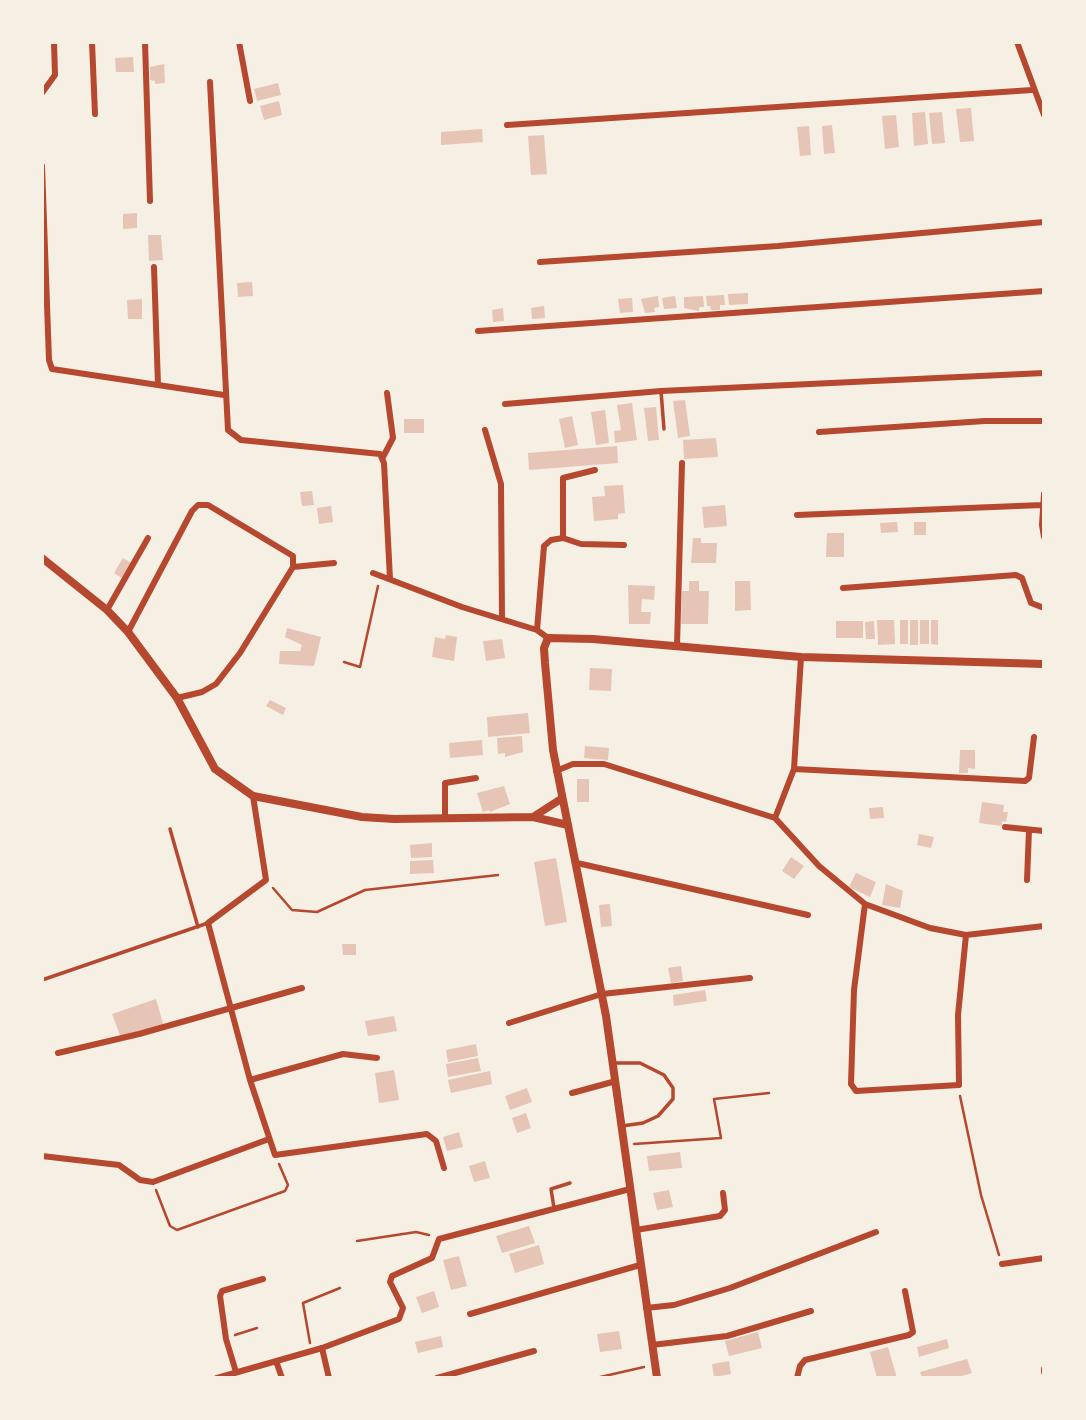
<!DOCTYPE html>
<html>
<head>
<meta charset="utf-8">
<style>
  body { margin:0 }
  #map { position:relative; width:1086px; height:1420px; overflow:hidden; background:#f6efe4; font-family:"Noto Serif",serif }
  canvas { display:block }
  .frame { position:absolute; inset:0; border:44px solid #f6efe4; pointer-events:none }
</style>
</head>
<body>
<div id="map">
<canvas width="1086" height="1420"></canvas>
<div class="frame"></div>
</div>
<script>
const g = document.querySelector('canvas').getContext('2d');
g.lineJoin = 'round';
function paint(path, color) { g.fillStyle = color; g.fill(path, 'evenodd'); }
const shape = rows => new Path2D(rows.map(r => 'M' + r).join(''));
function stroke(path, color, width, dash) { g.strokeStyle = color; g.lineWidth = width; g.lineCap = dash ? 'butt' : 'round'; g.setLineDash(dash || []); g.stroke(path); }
paint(shape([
  [133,57,134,72,116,72,115,58],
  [164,64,165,83,155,84,155,81,150,80,150,67],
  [278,83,281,95,257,101,254,89],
  [279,101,282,115,264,120,260,106],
  [971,108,974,141,960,142,956,109],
  [925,112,928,144,914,146,912,113],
  [942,112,945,143,932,144,929,113],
  [896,115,899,147,885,149,882,116],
  [832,125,835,153,824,154,822,126],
  [809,126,811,155,800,156,797,127],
  [482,129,483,142,441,145,441,132],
  [544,135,547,174,531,175,528,136],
  [137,213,137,228,123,229,123,214],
  [148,235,161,235,163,260,149,261],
  [252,282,253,296,238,297,237,283],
  [748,293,748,304,729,305,728,294],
  [724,295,725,305,720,305,720,310,711,310,710,306,707,306,706,296],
  [658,296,659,307,654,308,655,312,645,313,641,299],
  [675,296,677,308,664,309,662,298],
  [703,296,704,307,699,307,699,311,684,308,684,297],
  [632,298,633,312,620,313,618,299],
  [142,299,142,319,128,319,127,300],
  [544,306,545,318,532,319,531,308],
  [503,308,504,321,493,322,492,310],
  [685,400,690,436,678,438,673,401],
  [632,403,637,440,615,443,614,431,621,430,617,405],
  [656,407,659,440,648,441,644,408],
  [605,410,609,443,596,445,591,412],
  [572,416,578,445,565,448,559,419],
  [404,419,424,419,424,433,404,433],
  [716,438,718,457,684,459,683,440],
  [617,446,618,463,529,470,528,453],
  [623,485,625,513,618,514,618,519,594,521,592,497,605,496,604,486],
  [312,491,314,505,302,506,300,492],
  [725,505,727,526,704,528,702,507],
  [331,506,333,522,319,524,317,508],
  [897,522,898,532,881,533,880,523],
  [914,522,926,522,926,535,914,535],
  [827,533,844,533,844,557,826,557],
  [693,538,701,538,701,543,717,543,716,563,691,563],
  [123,558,131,563,122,578,114,573],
  [689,581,699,581,699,591,709,591,708,624,681,624,682,591,689,591],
  [735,581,750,581,751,610,735,611],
  [628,585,655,586,654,600,642,599,641,612,651,612,650,624,629,624],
  [877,620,894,620,895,644,878,645],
  [900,620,908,620,908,644,900,644],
  [910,620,918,620,918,645,910,645],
  [920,620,929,620,929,644,920,644],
  [931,620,938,620,938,645,931,644],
  [836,621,863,621,863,638,836,638],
  [874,621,875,639,866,639,865,622],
  [287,628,321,637,314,666,279,664,280,651,300,651,302,645,285,637],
  [446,635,457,637,454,661,432,657,435,637,445,639],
  [502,639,505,658,486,661,483,641],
  [590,668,612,669,611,691,589,690],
  [270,700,286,708,283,715,266,706],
  [528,713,530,733,488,737,487,717],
  [522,736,523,752,505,757,505,753,498,754,497,738],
  [482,740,483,755,450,758,449,743],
  [585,746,609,748,608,760,584,758],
  [960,750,975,750,975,769,968,768,968,773,959,773],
  [577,779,589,779,589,802,577,802],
  [504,786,510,804,490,812,489,810,483,812,477,793],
  [982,802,1004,805,1003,812,1008,812,1006,822,1002,821,1002,826,979,823],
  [883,807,884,818,870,819,869,808],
  [919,834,934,837,931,848,917,845],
  [432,843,432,857,411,858,410,845],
  [791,857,804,866,794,879,782,871],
  [556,858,567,922,545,926,534,862],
  [433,860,434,873,410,874,410,861],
  [856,873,876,882,870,897,849,887],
  [886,884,903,891,900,908,882,905],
  [610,904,612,926,601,927,599,905],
  [342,944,356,944,356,955,343,955],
  [681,966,683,981,671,983,668,968],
  [705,990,707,1001,674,1006,673,995],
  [156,999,164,1027,121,1038,112,1014],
  [394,1016,397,1031,368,1036,365,1021],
  [476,1044,478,1056,448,1062,446,1050],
  [478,1058,481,1071,448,1077,446,1064],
  [394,1070,399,1100,379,1103,375,1073],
  [490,1071,492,1084,451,1093,448,1080],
  [527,1088,532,1102,510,1110,505,1096],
  [526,1113,531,1128,517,1133,512,1118],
  [459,1132,463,1147,447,1151,443,1137],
  [680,1152,682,1168,649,1171,647,1156],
  [485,1161,490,1178,474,1182,469,1166],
  [669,1190,673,1207,657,1210,653,1193],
  [529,1226,535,1243,502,1253,496,1236],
  [539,1245,544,1264,515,1273,509,1254],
  [459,1256,467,1286,451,1290,443,1260],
  [434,1291,439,1307,422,1313,416,1297],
  [619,1331,622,1349,600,1352,597,1334],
  [758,1332,762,1348,729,1356,725,1341],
  [441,1336,443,1347,418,1353,415,1342],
  [947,1339,949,1348,919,1357,917,1347],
  [888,1347,897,1378,877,1378,870,1352],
  [967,1359,972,1373,955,1378,922,1378,920,1372],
  [729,1361,731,1374,714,1377,712,1364]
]), '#e6c5b7');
stroke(shape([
  [344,662,360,667,378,586],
  [273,888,292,910,317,912,365,890,498,875],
  [960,1096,981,1195,999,1255],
  [634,1144,721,1138,714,1099,769,1093],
  [156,1190,170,1226,177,1230,285,1191,288,1185,279,1164],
  [357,1241,416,1232,429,1235],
  [235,1335,257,1328],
  [310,1343,303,1303,340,1288],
  [596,1378,644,1367]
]), '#b5482f', 2.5);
stroke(shape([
  [661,391,664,429],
  [170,829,198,927],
  [42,980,208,923],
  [615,1063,640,1063,664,1075,673,1088,673,1099,658,1116,643,1123,622,1126],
  [554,1208,551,1189,570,1183]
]), '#b5482f', 3.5);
stroke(shape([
  [92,42,95,114],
  [145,42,150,201],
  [239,42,250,101],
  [1017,42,1044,115],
  [210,82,228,430,241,440,380,454,384,463,390,579],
  [42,93,55,75,54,42],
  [507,125,1032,90],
  [42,166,49,360,52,369,224,395],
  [540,262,778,246,1044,222],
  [154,267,158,385],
  [478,331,1044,291],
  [505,404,661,391,1044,373],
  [485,430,501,484,502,618],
  [819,432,985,421,1044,421],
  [383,457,393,438,387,393],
  [1044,494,1042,525,1044,537],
  [797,515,1042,505],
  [563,538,581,544,624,545],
  [293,567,334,563],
  [373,573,462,607,537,630,548,638],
  [843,588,1016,575,1022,578,1031,603,1044,608],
  [107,610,148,538],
  [537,630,544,546,551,540,563,538,563,478,595,470],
  [128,632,192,511,198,505,208,505,293,556,293,567,240,653,216,684,202,692,177,698],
  [677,646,682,463],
  [794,769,1025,781,1029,778,1034,737],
  [556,771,573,764,604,764,775,818,819,866,865,904,930,928,966,935,1044,926],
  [253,796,266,880,208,923,250,1080,275,1155,427,1134,436,1141,444,1168],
  [775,818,794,769,801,657],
  [445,819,445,783,476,778],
  [1005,827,1044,831],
  [577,863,808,915],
  [1027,880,1029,830],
  [865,904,854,990,851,1084,856,1091,959,1085,958,1015,966,935],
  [509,1023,602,994,750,978],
  [58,1053,139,1034,302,988],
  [250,1080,343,1054,377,1058],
  [572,1093,616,1081],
  [42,1156,119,1165,140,1180,153,1182,269,1139],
  [636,1230,720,1216,725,1210,723,1193],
  [1002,1264,1044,1258],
  [646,1308,674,1305,730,1288,876,1232],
  [470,1314,640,1265],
  [652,1345,727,1336,811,1311],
  [322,1348,329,1378],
  [276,1361,282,1378],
  [1044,1369,1044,1372],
  [236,1372,226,1339,220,1296,222,1291,263,1279],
  [217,1378,322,1348,399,1319,403,1308,390,1282,392,1276,432,1258,439,1239,630,1189],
  [437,1378,534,1351],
  [797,1378,800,1366,805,1360,909,1335,913,1332,905,1291]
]), '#b5482f', 6);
stroke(shape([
  [42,558,107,610,128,632,177,698,215,769,253,796,362,817,394,819,533,817,568,825],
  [533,817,561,799],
  [657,1378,606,1016,553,750,545,663,544,648,548,638,593,639,801,657,1044,664]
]), '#b5482f', 8);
</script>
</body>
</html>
